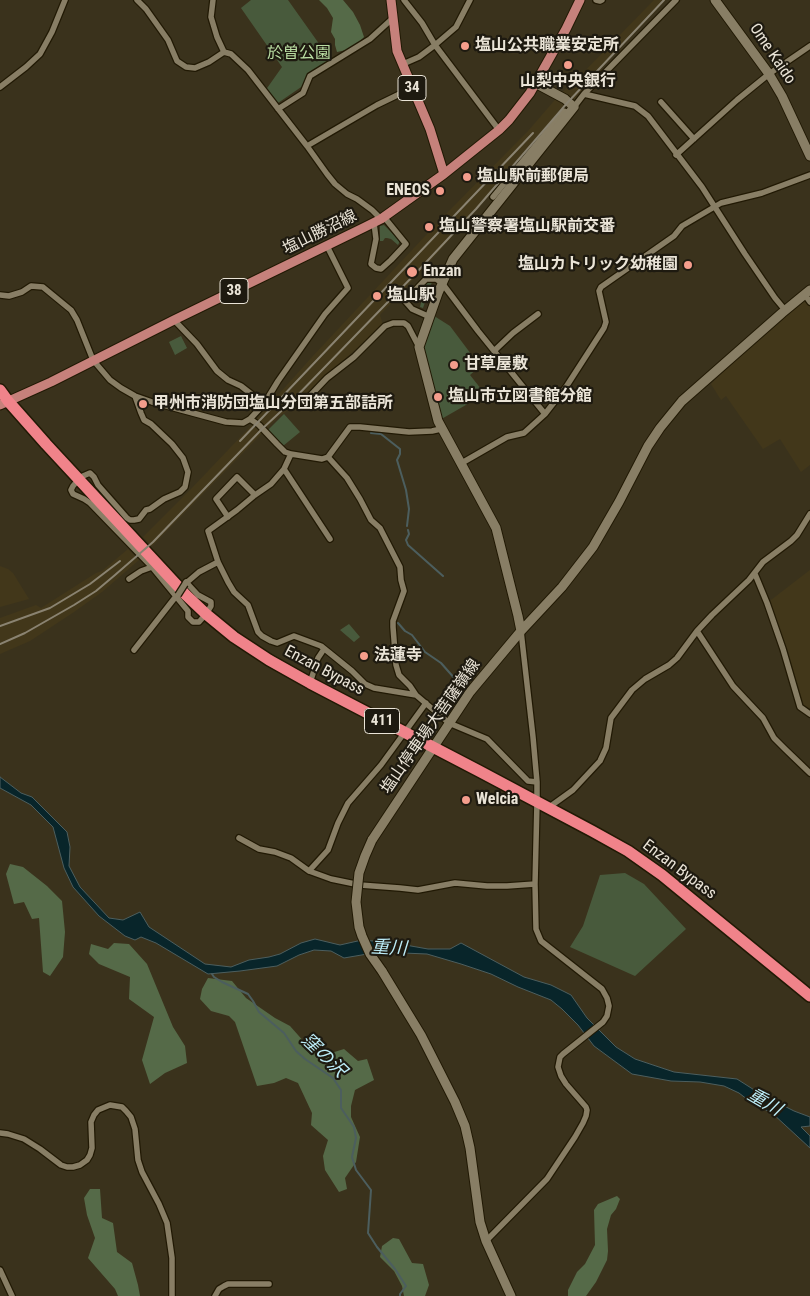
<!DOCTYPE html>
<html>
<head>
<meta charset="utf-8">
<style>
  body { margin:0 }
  canvas { display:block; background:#3a321c }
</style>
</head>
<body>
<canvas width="810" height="1296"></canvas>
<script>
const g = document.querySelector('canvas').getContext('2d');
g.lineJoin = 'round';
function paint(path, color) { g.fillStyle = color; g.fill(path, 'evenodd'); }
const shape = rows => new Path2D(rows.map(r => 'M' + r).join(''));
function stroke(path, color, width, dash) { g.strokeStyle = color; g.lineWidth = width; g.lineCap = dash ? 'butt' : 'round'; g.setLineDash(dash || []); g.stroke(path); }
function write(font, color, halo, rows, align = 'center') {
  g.font = font + ' "Roboto Condensed","Noto Sans JP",sans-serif'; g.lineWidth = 4.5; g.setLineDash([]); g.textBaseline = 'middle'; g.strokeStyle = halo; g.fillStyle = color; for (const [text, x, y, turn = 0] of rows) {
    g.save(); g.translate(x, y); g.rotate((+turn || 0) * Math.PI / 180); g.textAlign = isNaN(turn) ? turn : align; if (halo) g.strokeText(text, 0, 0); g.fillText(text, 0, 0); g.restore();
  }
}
paint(shape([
  [654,0,666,0,606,63,555,122,433,258,380,315,383,325,283,414,278,417,152,546,143,537,190,490,249,428,267,407,273,394,278,395,312,357,442,218,528,131,560,94,575,81],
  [805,295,810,303,810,465,801,472,780,439,763,449,726,396,721,400,711,384,782,313],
  [128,549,139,560,102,592,74,612,30,641,0,654,0,618,36,605,41,608,96,573,102,571],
  [0,566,8,569,13,573,29,599,0,607],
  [810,570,810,708,800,707,767,603]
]), '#42371a');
paint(shape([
  [251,0,288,0,332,62,310,76,307,83,275,105,265,91,282,67,241,8],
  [384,225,400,241,398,245,391,239,387,238,385,238,383,241,380,241,380,226],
  [428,281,432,282,423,308,420,307,422,298,418,292],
  [431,314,450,326,480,366,470,375,485,394,438,421,421,353],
  [181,336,187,348,175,355,169,342],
  [284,414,300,432,283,446,267,431],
  [349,624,360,637,354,642,340,630],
  [625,873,644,884,686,929,635,976,570,947,583,926,600,875]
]), '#485a3c');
paint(shape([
  [319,0,343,0,353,12,360,25,364,37,358,43,346,50,337,52,335,45,335,39,331,32,333,18,327,8],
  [10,864,23,867,47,886,62,901,65,932,63,957,50,976,43,972,39,918,32,919,24,902,14,904,6,874],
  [114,943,129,944,147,964,173,1027,185,1046,187,1063,165,1073,150,1084,142,1060,154,1017,129,999,130,977,99,964,89,954,91,944,108,949],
  [208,978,232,981,246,998,275,1018,290,1026,306,1044,325,1055,344,1049,358,1061,367,1059,374,1080,355,1090,351,1106,351,1117,360,1137,356,1162,345,1178,347,1189,339,1192,325,1170,323,1156,328,1140,311,1125,312,1113,298,1083,286,1078,274,1083,257,1086,235,1022,229,1016,211,1011,200,999,202,989],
  [90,1189,100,1189,102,1218,113,1223,117,1252,132,1263,138,1285,140,1296,118,1296,115,1289,88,1258,95,1238,87,1215,84,1198],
  [617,1196,620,1199,616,1209,611,1215,607,1229,608,1251,607,1260,596,1282,586,1296,568,1296,568,1290,577,1272,585,1264,595,1245,594,1210,598,1204],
  [393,1238,399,1239,412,1263,423,1264,429,1285,425,1296,404,1296,402,1286,394,1271,380,1257,382,1246]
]), '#556a48');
const water = shape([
  [0,777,21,793,32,797,67,832,70,847,69,866,80,887,109,918,123,920,140,912,149,927,205,964,231,967,249,960,269,957,280,954,301,943,315,939,340,945,362,940,394,943,428,949,450,949,461,943,524,977,551,985,571,995,587,1018,616,1047,635,1059,674,1072,737,1079,759,1093,794,1111,810,1117,810,1126,801,1127,810,1136,810,1148,772,1113,752,1103,739,1093,724,1086,700,1082,671,1081,632,1074,594,1046,578,1025,562,1009,551,1000,518,987,491,974,461,964,427,954,379,952,344,958,331,951,314,950,299,955,277,966,240,971,208,974,156,943,141,937,135,940,125,936,99,916,73,887,64,868,53,827,31,805,0,788,0,777]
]);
paint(water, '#08252a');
stroke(water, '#4c5e5e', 1);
stroke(shape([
  [371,433,381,434,400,449,400,454,397,460,406,490,409,509,407,526],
  [408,530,409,534,406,540,408,545,443,576],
  [398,623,405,631,412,635,425,652,441,663,456,680],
  [212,974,214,977,222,982,248,994,253,1001,259,1012,284,1033,296,1051,305,1059,333,1078,341,1090,341,1108,354,1127,356,1138,352,1157,356,1170,371,1190,368,1233,377,1247,395,1269,406,1286,400,1294,400,1296]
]), '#4c5e5e', 2);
const street = shape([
  [137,0,146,9,168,40,177,61,186,67,195,68,209,62,224,52],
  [213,0,211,17,217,37,224,52,231,54,248,70,307,146,327,174,335,184,347,194,357,199,372,210,381,219],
  [404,0,422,23,435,45,499,130],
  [596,0,600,1,602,0],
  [403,64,419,57,435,45,456,27,470,0],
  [0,87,26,67,40,54,52,32,65,0],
  [584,94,635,106,648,116,702,187,745,254,775,298,785,310],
  [661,102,694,139],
  [574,107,584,94,676,0],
  [278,109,303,93,310,76,370,39,393,18],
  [307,146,377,105,412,88],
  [676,155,737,100,769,74,810,46],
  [493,197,564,111,570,113],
  [374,223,376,239,371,264,376,268,381,269,391,260,406,244,384,217],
  [0,295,9,296,22,292,31,286,43,287,71,310,77,320,93,360,110,380,121,388,135,396,152,402,226,422,243,423,250,419,264,404,278,381,325,314,348,288,327,246],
  [805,295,810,302],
  [430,317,412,309,405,301,426,279,436,279,442,283,478,331,545,414],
  [174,320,197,344,217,371,228,380,241,386,264,404],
  [494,351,513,333,538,314],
  [135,396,141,413,144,420,151,424,172,444,183,458,188,472,185,487,180,492,164,499,150,509,146,510,139,519,134,520,130,520,127,518,98,485,94,477,90,473,83,476,79,479,73,486,71,490,73,494,84,499,90,503,152,567],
  [308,398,327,378,354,357,385,326,393,323,404,323,408,326,419,347],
  [250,419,259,425,277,444,285,452,291,454,322,459,328,457,350,427,360,427,409,432,432,431,441,429],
  [291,454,284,469,271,484,255,495,237,510,208,531,218,562,228,582,234,592,248,605,258,632,262,636,271,641,277,643,294,636,321,646,352,671,365,684,374,688,416,695,449,723,487,739,528,781,537,782],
  [328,457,347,478,360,499,371,520,380,528,400,567,401,580,404,591,393,621,393,627,396,665,399,675,410,686,416,695],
  [460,464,507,437,524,433,545,414,566,387,604,328,606,322,599,291,601,287,674,236,682,226,721,203,762,193,810,175],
  [284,469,330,539],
  [228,517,216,499,237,477,255,495],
  [755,574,767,603,783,649,800,707,810,714],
  [129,579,141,571,152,567,188,611,188,617,193,622,199,622,206,614,211,606,211,602,198,595,186,582],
  [185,584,199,572,218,562],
  [697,631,733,686,763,718,774,738,785,749,810,773],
  [134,650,177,595],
  [310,683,318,658,324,649],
  [548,808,573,790,600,761,606,748,611,718,632,690,645,679,669,665,677,658,697,631,712,615,749,580,763,562,791,541,797,535,810,514],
  [239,838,259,849,275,852,291,858,309,871,331,879,360,885,400,888,418,890,455,883,487,886,507,886,535,884],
  [309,871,328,850,338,823,348,803,381,765,426,703],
  [0,1133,8,1134,24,1139,40,1149,61,1165,67,1167,73,1167,80,1165,87,1160,90,1155,92,1148,91,1122,94,1115,98,1110,110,1105,122,1107,126,1111,131,1117,135,1129,138,1160,142,1172,159,1204,167,1223,172,1258,172,1296],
  [486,1241,547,1179,575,1137,583,1123,586,1116,587,1110,586,1107,566,1084,561,1076,558,1067,560,1057,563,1054,603,1022,607,1016,609,1006,607,998,602,989,541,941,536,929,535,884,537,802,537,782,533,737,521,631],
  [0,1270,12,1296],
  [215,1296,219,1289,224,1286,228,1284,269,1284]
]);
const secondary = shape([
  [715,0,769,74,782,96,810,156],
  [521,631,518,616,496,528,438,421,419,347,438,293,453,259,574,107,565,99,535,83],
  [372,840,470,692,521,631,562,587,593,547,619,502,648,446,660,428,682,401,782,313,810,290],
  [382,971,421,1035,455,1102,465,1126,470,1148,480,1222,486,1241,511,1296]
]);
const primary = shape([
  [391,0,397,51,430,129,444,174],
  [0,405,51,382,174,320,365,227,381,219,444,174,499,130,509,120,530,93,566,29,580,0]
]);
const highway = shape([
  [0,390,8,401,46,444,186,595,206,614,234,637,269,660,310,683,479,771,592,831,628,851,662,875,810,996]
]);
stroke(street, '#211904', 8);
stroke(secondary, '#211904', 11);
stroke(primary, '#211904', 11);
stroke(highway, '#211904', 14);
stroke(street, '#887e65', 5.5);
stroke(secondary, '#887e65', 9);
stroke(primary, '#c6817b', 9);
stroke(highway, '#f0838a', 11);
stroke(shape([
  [240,441,533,133],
  [0,626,50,608,90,584,120,561],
  [0,644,25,633,74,605,96,591,115,575,153,542,262,429,292,401,416,273,476,209,568,102,664,0]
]), '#8a8371', 2);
const streetBridge = shape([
  [178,595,185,584]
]);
const secondaryBridge = shape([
  [372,840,365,856,359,873,356,902,359,927,362,936,370,954,382,971]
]);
stroke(streetBridge, '#211904', 8, []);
stroke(secondaryBridge, '#211904', 11, []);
stroke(streetBridge, '#887e65', 5.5);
stroke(secondaryBridge, '#887e65', 9);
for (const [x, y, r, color] of [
  [465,46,5,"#f49d8c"],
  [568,65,5,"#f49d8c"],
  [467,177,5,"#f49d8c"],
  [440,191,5,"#f49d8c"],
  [429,227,5,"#f49d8c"],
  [688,265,5,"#f49d8c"],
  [412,272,6,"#f49d8c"],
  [377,296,5,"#f49d8c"],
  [454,365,5,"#f49d8c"],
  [438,397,5,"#f49d8c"],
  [143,404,5,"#f49d8c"],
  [364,656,5,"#f49d8c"],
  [466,800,5,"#f49d8c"]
]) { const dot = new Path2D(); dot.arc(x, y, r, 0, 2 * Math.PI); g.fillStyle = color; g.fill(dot); stroke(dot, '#1e1a10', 2); }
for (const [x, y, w] of [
  [412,88,28],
  [234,291,28],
  [382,721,35]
]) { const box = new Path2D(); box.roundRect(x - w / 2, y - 12.5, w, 25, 4); g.fillStyle = '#1e1a10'; g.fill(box); stroke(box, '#eae4d7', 1); }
write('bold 15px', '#eae4d7', null, [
  ["34",412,88],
  ["38",234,291],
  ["411",382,721]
]);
write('bold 16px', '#eae4d7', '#1e1a10', [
  ["塩山公共職業安定所",475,46],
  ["山梨中央銀行",568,82,"center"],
  ["塩山駅前郵便局",477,177],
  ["ENEOS",430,191,"right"],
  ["塩山警察署塩山駅前交番",439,227],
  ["塩山カトリック幼稚園",678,265,"right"],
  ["Enzan",423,272],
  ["塩山駅",387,296],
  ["甘草屋敷",464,365],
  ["塩山市立図書館分館",448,397],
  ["甲州市消防団塩山分団第五部詰所",153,404],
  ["法蓮寺",374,656],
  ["Welcia",476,800]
], 'left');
write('16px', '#b9dda2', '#1e1a10', [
  ["於曽公園",299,54]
]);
write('16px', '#eae4d7', '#1e1a10', [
  ["Ome Kaido",772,54,56],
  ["塩山勝沼線",320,233,-26],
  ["Enzan Bypass",324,671,28],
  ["塩山停車場大菩薩嶺線",431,727,-55],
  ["Enzan Bypass",679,870,37]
]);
write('italic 18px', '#bcedf8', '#1e1a10', [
  ["重川",389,949,3],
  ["窪の沢",323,1056,44],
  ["重川",764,1103,30]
]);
</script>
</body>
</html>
